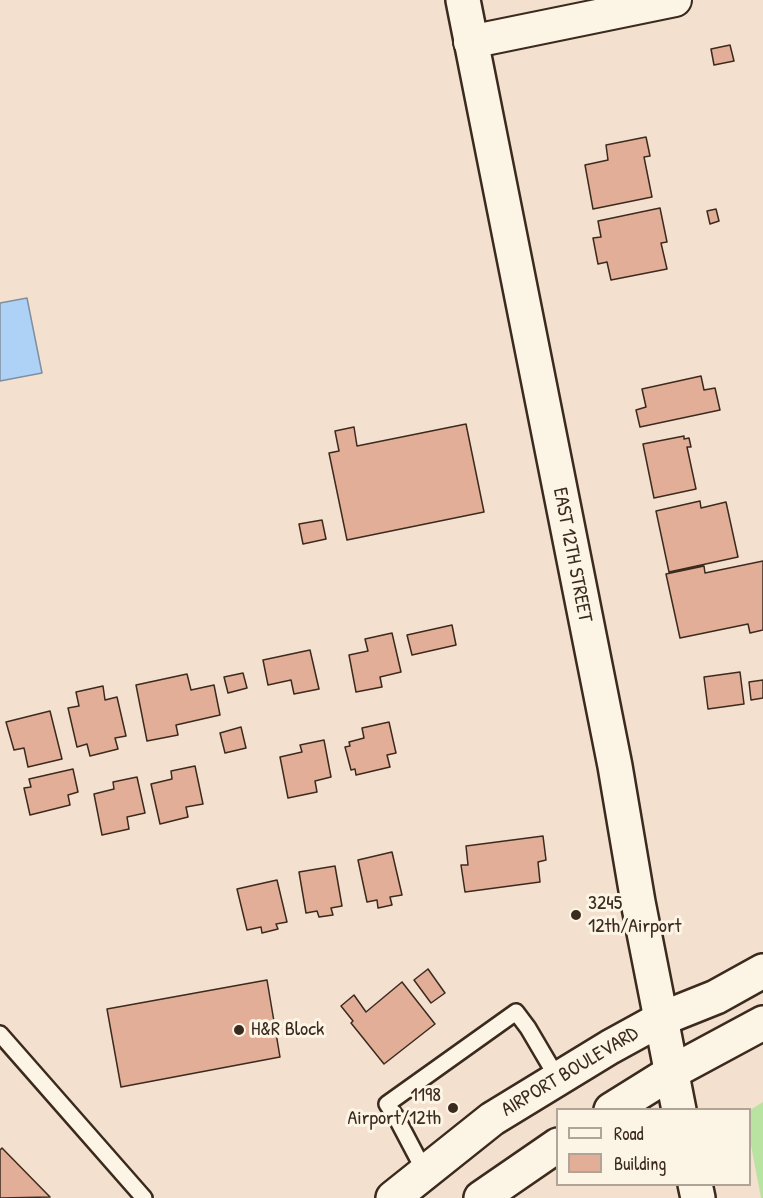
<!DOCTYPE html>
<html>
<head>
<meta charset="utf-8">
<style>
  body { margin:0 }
  #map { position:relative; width:763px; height:1198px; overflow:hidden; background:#f4e0ce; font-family:"Patrick Hand",sans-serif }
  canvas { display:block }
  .legend { position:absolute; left:556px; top:1108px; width:195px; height:78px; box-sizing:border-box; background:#fcf5e5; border:2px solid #afa495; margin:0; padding:8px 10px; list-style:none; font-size:18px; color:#3b2a1e }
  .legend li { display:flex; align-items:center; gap:12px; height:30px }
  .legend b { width:30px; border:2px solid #afa495 }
</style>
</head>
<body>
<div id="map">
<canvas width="763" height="1198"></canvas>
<ul class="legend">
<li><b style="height:8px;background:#fcf5e5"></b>Road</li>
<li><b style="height:16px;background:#e3ae97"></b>Building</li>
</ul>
</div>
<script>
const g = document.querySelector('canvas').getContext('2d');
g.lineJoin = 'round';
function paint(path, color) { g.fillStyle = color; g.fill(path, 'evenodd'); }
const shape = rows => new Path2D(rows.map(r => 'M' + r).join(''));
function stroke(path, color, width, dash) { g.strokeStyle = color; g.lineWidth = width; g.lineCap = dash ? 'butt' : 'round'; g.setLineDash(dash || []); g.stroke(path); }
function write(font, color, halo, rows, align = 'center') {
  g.font = font + ' "Patrick Hand",sans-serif'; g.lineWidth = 6; g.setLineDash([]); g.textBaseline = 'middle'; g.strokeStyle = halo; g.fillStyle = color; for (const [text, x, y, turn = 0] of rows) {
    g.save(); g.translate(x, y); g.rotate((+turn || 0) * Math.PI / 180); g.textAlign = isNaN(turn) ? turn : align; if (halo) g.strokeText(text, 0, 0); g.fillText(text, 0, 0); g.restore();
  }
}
paint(shape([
  [763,1102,763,1198,761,1198,750,1140,750,1110]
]), '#b8e3a1');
const water = shape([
  [27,298,42,373,0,381,0,303,27,298]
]);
paint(water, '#add2f6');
stroke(water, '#7f8fa0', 1.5);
const building = shape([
  [730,45,734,61,714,65,711,49,730,45],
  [646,137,650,156,644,157,652,197,593,209,585,165,608,160,606,145,646,137],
  [660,208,667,242,661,243,667,269,611,280,607,262,598,264,593,238,601,237,598,221,660,208],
  [716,209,719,221,710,224,707,211,716,209],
  [701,376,704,390,715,388,720,410,640,427,636,410,646,407,642,389,701,376],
  [466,424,484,512,347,540,329,453,339,451,335,431,354,427,357,446,466,424],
  [684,436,684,439,689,438,691,447,687,447,696,489,654,498,643,444,684,436],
  [700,501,701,508,726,502,738,557,669,572,656,511,700,501],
  [322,520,326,539,303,544,299,524,322,520],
  [763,561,763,630,750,633,748,624,680,638,666,574,704,566,705,573,763,561],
  [452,625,456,645,412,655,407,635,452,625],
  [392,633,401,672,380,677,382,687,356,692,349,655,368,651,365,639,392,633],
  [310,650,319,689,294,694,291,680,268,685,263,660,310,650],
  [740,672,744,704,708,709,704,677,740,672],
  [243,673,247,688,228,693,224,677,243,673],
  [187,674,191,690,214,685,220,715,176,725,178,735,147,741,136,685,187,674],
  [763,680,763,698,751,700,749,682,763,680],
  [103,686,105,700,117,697,126,736,115,738,118,749,90,756,87,744,77,747,68,708,79,706,76,692,103,686],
  [50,711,62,759,28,767,24,748,14,750,6,722,50,711],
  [389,722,396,753,387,755,390,767,356,775,355,769,351,770,345,747,350,746,349,742,364,738,362,728,389,722],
  [241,727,246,748,225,753,220,733,241,727],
  [324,740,331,777,315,781,317,792,288,798,280,757,302,752,300,745,324,740],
  [195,766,203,804,186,807,188,817,160,824,151,784,172,779,171,771,195,766],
  [73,769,78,792,68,795,70,805,30,815,24,788,31,787,29,779,73,769],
  [137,777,145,813,127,817,129,829,102,835,94,794,114,789,113,782,137,777],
  [543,836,546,860,538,862,540,882,465,892,461,865,468,865,466,846,543,836],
  [392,852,402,895,390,897,392,905,378,908,377,900,367,902,358,860,392,852],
  [335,866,342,906,331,908,333,915,319,917,317,911,306,913,299,872,335,866],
  [277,880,287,922,276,924,278,929,262,933,261,927,247,930,237,889,277,880],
  [428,969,445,993,431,1003,414,980,428,969],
  [267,980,280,1057,121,1087,107,1009,267,980],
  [402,982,435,1024,384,1064,351,1023,353,1021,341,1006,354,995,366,1012,402,982],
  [2,1148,50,1197,0,1198,0,1150,2,1148]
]);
paint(building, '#e3ae97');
stroke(building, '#3b2a1e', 1.5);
const service = shape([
  [0,1034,144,1198],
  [425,1172,396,1117,387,1104,516,1012,528,1028,558,1079]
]);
const minor = shape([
  [470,42,675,0]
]);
const tertiary = shape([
  [463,0,615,766,638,902,679,1110],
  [695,1184,698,1198]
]);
const primary = shape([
  [611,1110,672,1072,763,1023],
  [393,1198,492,1119,610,1047,661,1019,716,997,763,971],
  [481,1198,558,1145]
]);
stroke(service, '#3b2a1e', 20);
stroke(minor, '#3b2a1e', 36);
stroke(tertiary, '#3b2a1e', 38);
stroke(primary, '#3b2a1e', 38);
stroke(service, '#fcf5e5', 15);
stroke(minor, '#fcf5e5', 32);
stroke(tertiary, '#fcf5e5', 33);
stroke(primary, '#fcf5e5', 33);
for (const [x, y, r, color] of [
  [576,915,6,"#3b2a1e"],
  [239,1030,6,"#3b2a1e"],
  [453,1108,6,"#3b2a1e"]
]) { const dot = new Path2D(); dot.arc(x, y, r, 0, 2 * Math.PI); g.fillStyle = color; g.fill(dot); stroke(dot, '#fcf5e5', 2); }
write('20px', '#3b2a1e', '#fcf5e5', [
  ["EAST 12TH STREET",572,555,79],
  ["AIRPORT BOULEVARD",570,1072,-31]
]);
write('20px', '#3b2a1e', '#fcf5e5', [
  ["3245",588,904],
  ["12th/Airport",588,927],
  ["H&R Block",251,1030],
  ["1198",441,1096,"right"],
  ["Airport/12th",441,1119,"right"]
], 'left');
</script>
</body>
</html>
